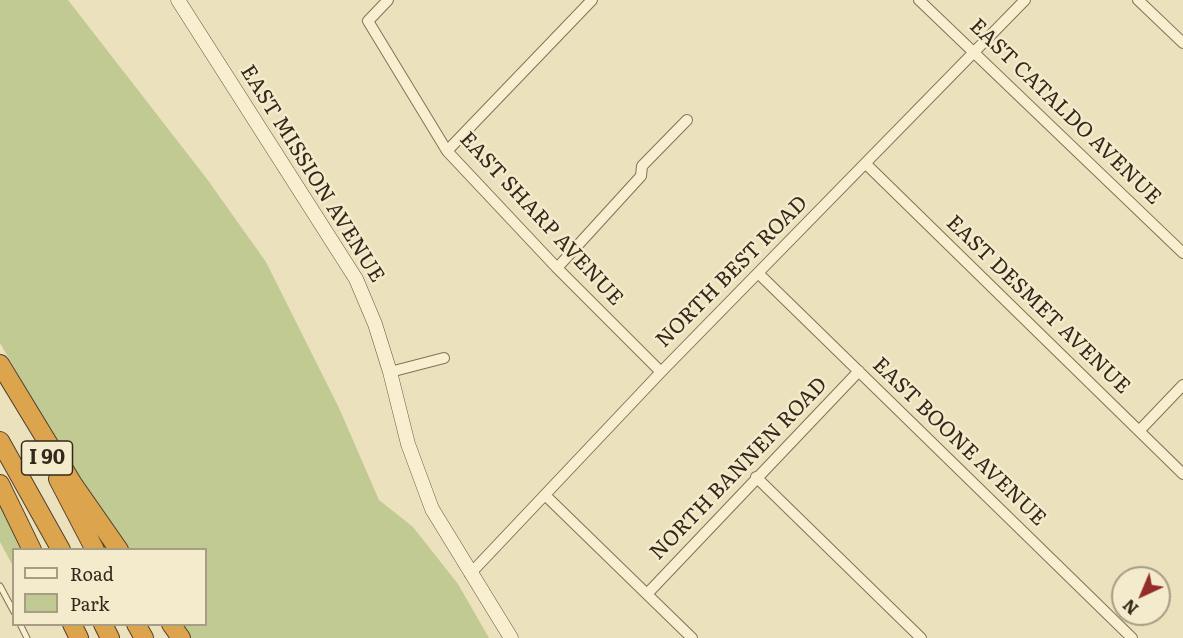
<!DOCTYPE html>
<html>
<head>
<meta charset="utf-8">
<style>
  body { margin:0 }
  #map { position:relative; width:1183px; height:638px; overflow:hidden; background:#ece1bd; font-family:Literata,serif }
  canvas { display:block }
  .legend { position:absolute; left:12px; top:548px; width:195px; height:78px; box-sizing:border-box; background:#f4ebcc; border:2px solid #a79d85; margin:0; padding:8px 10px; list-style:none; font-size:18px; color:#33281b }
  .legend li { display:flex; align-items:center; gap:12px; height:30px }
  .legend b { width:30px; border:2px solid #a79d85 }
  .north { position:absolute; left:1111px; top:566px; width:60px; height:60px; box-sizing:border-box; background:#f4ebcc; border:2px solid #a79d85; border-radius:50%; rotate:224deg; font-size:16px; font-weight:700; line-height:24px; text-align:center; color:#33281b }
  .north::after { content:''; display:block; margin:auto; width:21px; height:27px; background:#922d28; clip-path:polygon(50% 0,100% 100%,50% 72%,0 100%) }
</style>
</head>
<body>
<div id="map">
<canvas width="1183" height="638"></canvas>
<ul class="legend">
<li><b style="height:8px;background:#f8eed0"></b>Road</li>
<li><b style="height:16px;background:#c0ca92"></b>Park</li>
</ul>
<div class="north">N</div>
</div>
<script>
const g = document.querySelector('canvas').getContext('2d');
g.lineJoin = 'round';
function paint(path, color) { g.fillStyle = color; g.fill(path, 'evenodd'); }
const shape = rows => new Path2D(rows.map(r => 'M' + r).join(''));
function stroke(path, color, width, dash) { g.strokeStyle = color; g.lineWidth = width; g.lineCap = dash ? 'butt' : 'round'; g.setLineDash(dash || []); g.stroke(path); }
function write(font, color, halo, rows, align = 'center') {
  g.font = font + ' Literata,serif'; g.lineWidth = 5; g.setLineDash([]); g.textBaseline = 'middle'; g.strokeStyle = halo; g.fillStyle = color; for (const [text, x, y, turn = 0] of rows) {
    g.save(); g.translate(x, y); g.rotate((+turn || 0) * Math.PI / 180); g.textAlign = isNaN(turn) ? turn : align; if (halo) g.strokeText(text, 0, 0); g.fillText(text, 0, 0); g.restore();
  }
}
paint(shape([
  [0,0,68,0,207,179,266,262,339,408,379,500,413,527,458,584,489,638,189,638,180,625,206,624,206,550,127,549,56,440,0,343],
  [0,501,25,549,14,550,13,566,0,542]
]), '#c0ca92');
const lane = shape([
  [0,586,14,612],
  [20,624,27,638]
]);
const street = shape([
  [388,0,368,21,447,151,557,268,661,372],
  [919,0,1183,253],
  [1138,0,1183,43],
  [447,151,592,0],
  [866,164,1183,474],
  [557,268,641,176,642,166,687,120],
  [759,274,1132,638],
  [390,372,444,358],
  [1139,431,1183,385],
  [756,477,921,638],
  [545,495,692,638],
  [470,574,661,372,1025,0],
  [647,594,859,371]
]);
const secondary = shape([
  [178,0,356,279,375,324,390,372,408,444,432,509,511,638]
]);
const highway = shape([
  [0,364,73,484,119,550],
  [0,441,61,550],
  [58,479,95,550],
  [0,484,32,550],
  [72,624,79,638],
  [103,624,110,638],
  [136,624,144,638],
  [171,624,181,638]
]);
stroke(lane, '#847157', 7);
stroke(street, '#847157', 12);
stroke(secondary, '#65523a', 15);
stroke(highway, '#513f2b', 20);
stroke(lane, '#f8eed0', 5);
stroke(street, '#f8eed0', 10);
stroke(secondary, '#f8eed0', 14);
stroke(highway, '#dca54d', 18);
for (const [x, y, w] of [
  [47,458,51]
]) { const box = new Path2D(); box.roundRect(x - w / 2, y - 17, w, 34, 4.5); g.fillStyle = '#f4ebcc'; g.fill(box); stroke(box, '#33281b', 1.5); }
write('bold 20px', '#33281b', null, [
  ["I 90",47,458]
]);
write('21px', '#33281b', '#f4ebcc', [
  ["EAST CATALDO AVENUE",1065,112,44],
  ["EAST MISSION AVENUE",312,174,58],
  ["EAST SHARP AVENUE",541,219,47],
  ["NORTH BEST ROAD",732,272,-45],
  ["EAST DESMET AVENUE",1038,305,44],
  ["EAST BOONE AVENUE",959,442,44],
  ["NORTH BANNEN ROAD",739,469,-46]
]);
</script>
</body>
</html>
